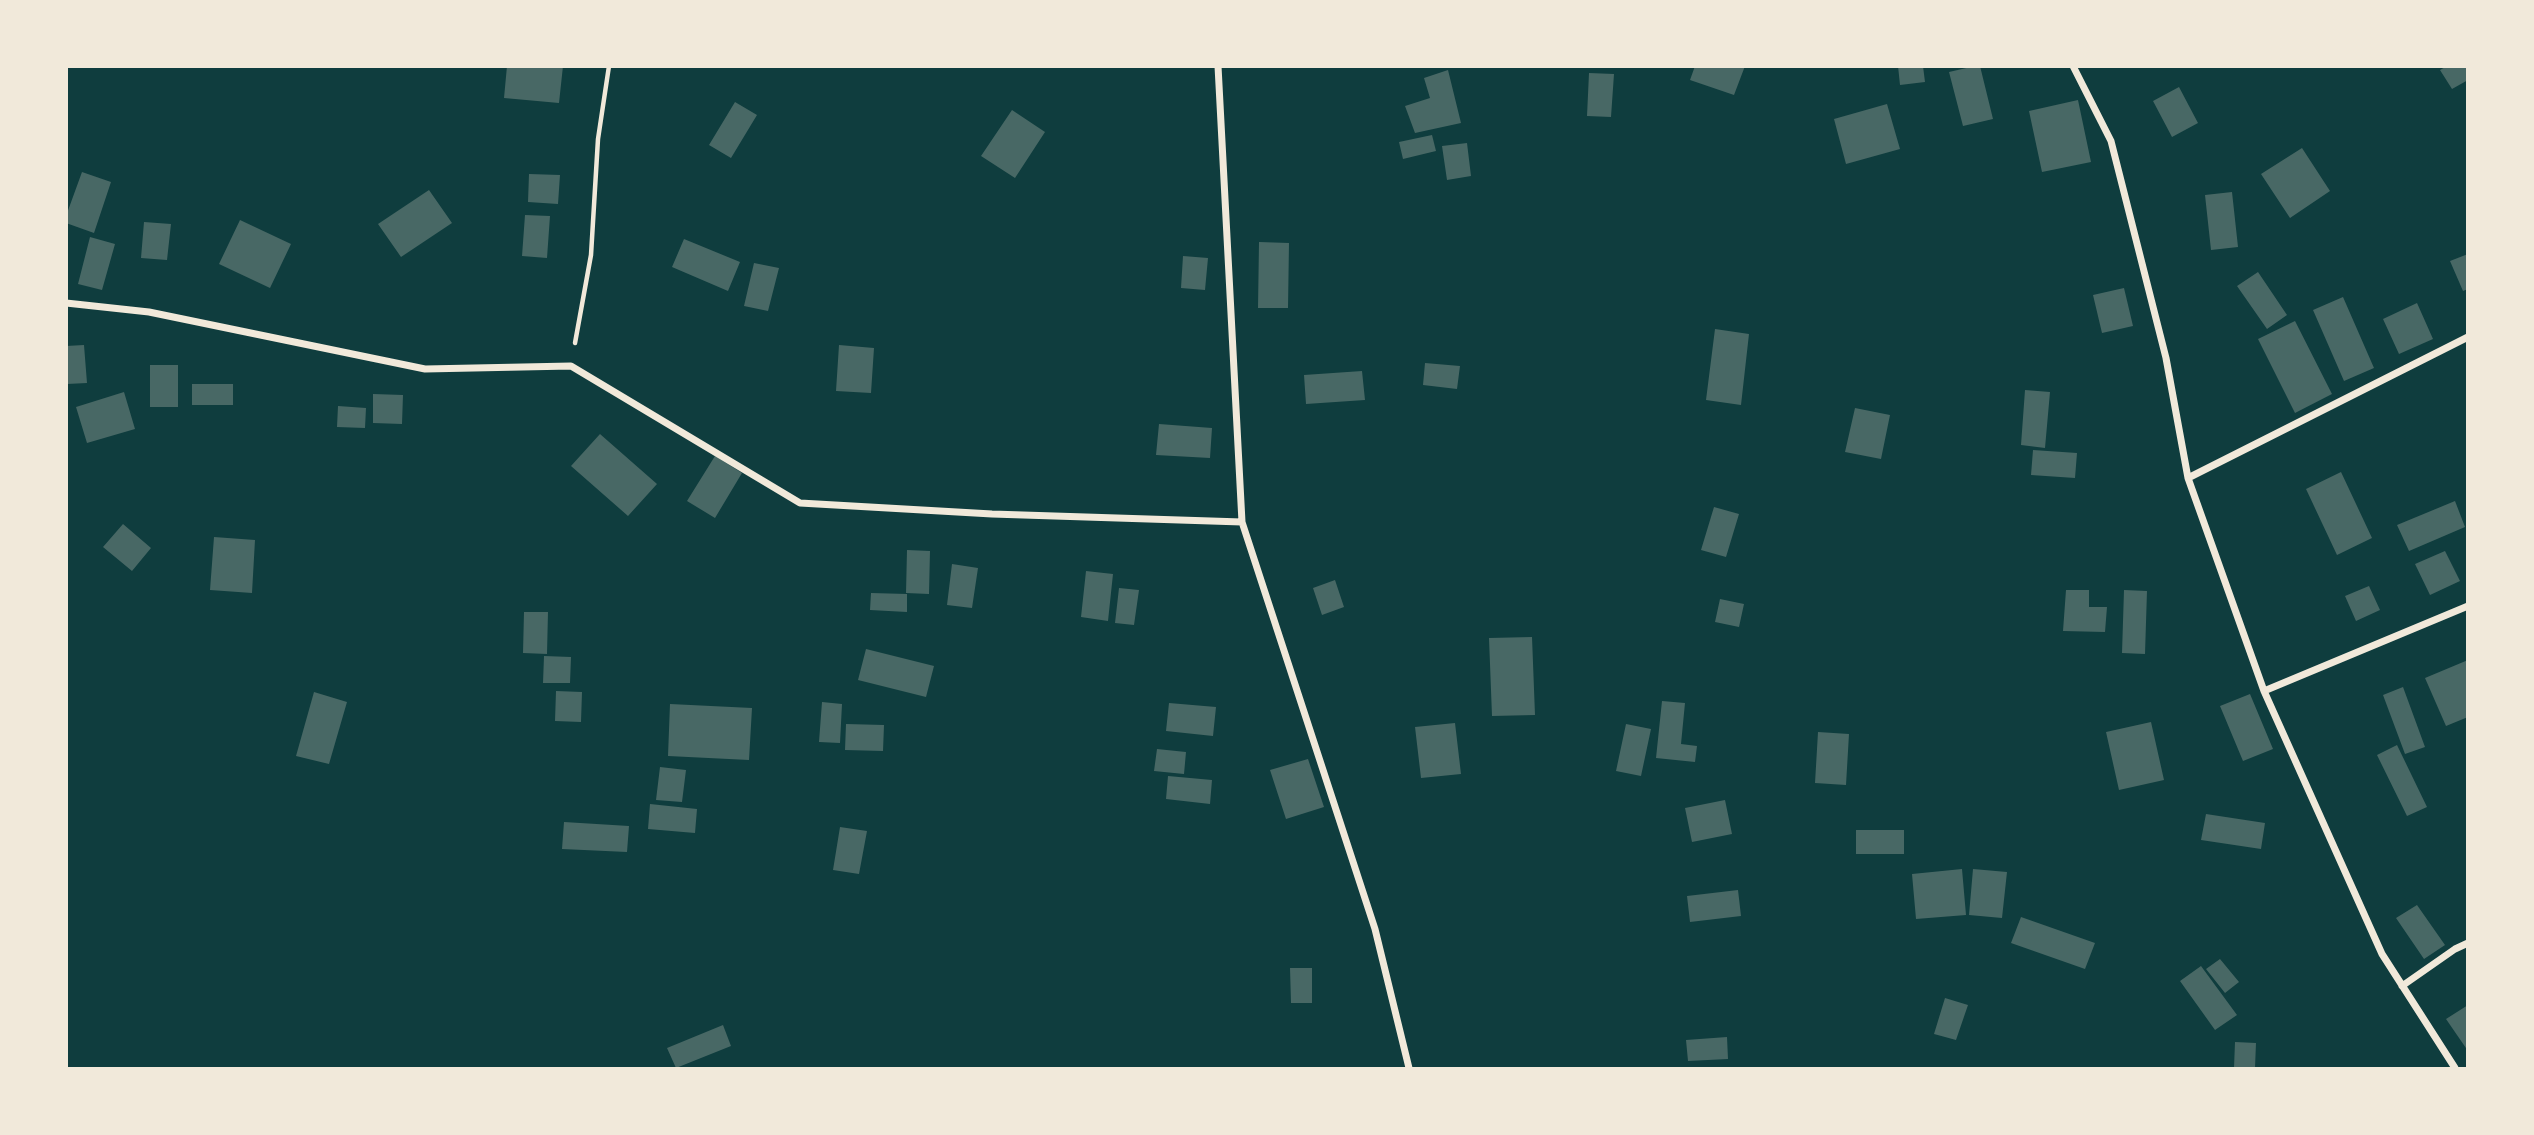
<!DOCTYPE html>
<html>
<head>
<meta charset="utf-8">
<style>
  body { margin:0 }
  #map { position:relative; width:2534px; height:1135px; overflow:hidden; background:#0f3d3e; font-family:Mulish,sans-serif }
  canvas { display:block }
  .frame { position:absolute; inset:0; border:68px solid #f1e9da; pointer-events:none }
</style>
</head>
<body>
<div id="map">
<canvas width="2534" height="1135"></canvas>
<div class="frame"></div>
</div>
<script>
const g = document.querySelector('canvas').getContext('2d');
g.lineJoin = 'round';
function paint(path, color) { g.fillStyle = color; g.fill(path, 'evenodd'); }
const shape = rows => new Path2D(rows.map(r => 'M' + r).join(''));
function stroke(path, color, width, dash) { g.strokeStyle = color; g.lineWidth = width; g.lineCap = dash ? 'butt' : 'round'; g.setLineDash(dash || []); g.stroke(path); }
paint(shape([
  [507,66,563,66,559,103,504,98],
  [1695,66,1745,66,1734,95,1690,80],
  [1898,66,1923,66,1925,82,1900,85],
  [1975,66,1980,66,1993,119,1963,126,1949,72],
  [2447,66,2468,66,2468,80,2452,89,2440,70],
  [1448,70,1461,123,1415,133,1405,106,1430,98,1424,78],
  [1589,73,1614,74,1611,117,1587,116],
  [2179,87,2198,123,2172,137,2153,101],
  [2078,100,2091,162,2042,172,2029,111],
  [735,102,757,115,731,158,709,145],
  [1887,104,1900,149,1846,164,1834,119],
  [1012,110,1045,132,1015,178,981,156],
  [1432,135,1436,151,1403,159,1399,142],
  [1467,143,1471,176,1447,180,1442,146],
  [2302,148,2330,191,2290,218,2261,174],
  [82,172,111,182,94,233,66,223,66,216],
  [529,174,560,175,558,204,528,202],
  [429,190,452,223,401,257,378,224],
  [2232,192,2238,247,2211,250,2205,195],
  [525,215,550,216,547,258,522,256],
  [240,220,291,244,270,288,219,264],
  [144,222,171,224,167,260,141,258],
  [90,237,115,244,102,290,78,284],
  [684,239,740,262,728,291,672,267],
  [1259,242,1289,243,1288,308,1258,308],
  [2468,254,2468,289,2463,291,2450,261],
  [1183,256,1208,258,1205,290,1181,288],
  [754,263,779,268,768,311,744,306],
  [2258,272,2287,315,2267,329,2237,286],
  [2124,288,2133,326,2102,333,2093,295],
  [2343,297,2374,368,2344,381,2313,310],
  [2417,303,2433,339,2399,354,2383,319],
  [2295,321,2332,394,2295,413,2258,339],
  [1715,329,1749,334,1741,405,1706,400],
  [84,345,87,383,67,384,66,346],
  [839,345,874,348,871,393,836,391],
  [1425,363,1460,366,1457,389,1423,385],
  [150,365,178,365,178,407,150,407],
  [1362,371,1365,400,1306,404,1304,375],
  [192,384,233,384,233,405,192,405],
  [2025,390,2050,392,2045,448,2021,445],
  [124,392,135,429,87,443,76,407],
  [373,394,403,395,402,424,373,423],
  [338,406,366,408,365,428,337,427],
  [1855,408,1890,415,1881,459,1845,452],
  [1159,424,1212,428,1210,458,1156,455],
  [600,434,657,484,628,516,571,466],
  [2033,450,2077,453,2075,478,2031,475],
  [715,456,742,473,715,518,687,501],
  [2341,472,2372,538,2337,555,2306,489],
  [2455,501,2465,527,2409,551,2397,525],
  [1714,507,1739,514,1726,557,1701,550],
  [123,524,151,548,132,571,103,547],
  [214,537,255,540,252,593,210,590],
  [907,550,930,551,929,594,906,593],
  [2445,551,2460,581,2430,595,2415,564],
  [952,564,978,568,972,608,947,605],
  [1086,571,1113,574,1108,621,1081,617],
  [1335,580,1344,607,1322,615,1313,588],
  [2369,586,2380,610,2356,621,2345,596],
  [1119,588,1139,590,1134,625,1115,623],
  [2066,590,2089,590,2089,607,2107,607,2105,632,2063,631],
  [2124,590,2147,591,2145,654,2122,653],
  [871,593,907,594,907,612,870,610],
  [1720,599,1744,604,1739,627,1715,622],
  [524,612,548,612,547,654,523,653],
  [1532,637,1535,715,1492,716,1489,638],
  [866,649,934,666,926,697,858,680],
  [544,656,571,657,570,683,543,683],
  [2468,660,2468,717,2446,726,2425,678],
  [2403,687,2425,747,2405,754,2383,695],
  [556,691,582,692,581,722,555,721],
  [314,692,347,702,329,764,296,756],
  [2250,694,2273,749,2243,761,2220,706],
  [1662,701,1685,703,1681,744,1697,746,1695,762,1656,758],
  [822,702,842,704,840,743,819,742],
  [1169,703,1216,707,1213,736,1166,731],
  [670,704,752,708,749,760,668,756],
  [2151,722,2164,780,2119,790,2106,732],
  [1455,723,1461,774,1421,778,1415,727],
  [846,724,884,725,883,751,845,750],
  [1626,724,1651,729,1641,776,1616,771],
  [1818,732,1849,734,1846,785,1815,783],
  [2397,745,2427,807,2407,816,2377,755],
  [1157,749,1186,752,1184,774,1154,771],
  [1308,759,1324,807,1286,819,1270,770],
  [660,767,686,770,682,802,656,800],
  [1168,776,1212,780,1210,804,1166,799],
  [1725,800,1732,834,1692,842,1685,808],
  [650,804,697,809,695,833,648,829],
  [2206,814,2265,823,2261,849,2201,840],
  [564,822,629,826,627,852,562,849],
  [840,827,867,831,859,874,833,870],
  [1856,830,1904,830,1904,854,1856,854],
  [1962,869,1966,915,1916,919,1912,874],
  [1973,869,2007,872,2002,918,1969,915],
  [1738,890,1741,916,1690,922,1687,896],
  [2417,905,2445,945,2424,959,2396,918],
  [2021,917,2095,943,2085,969,2011,943],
  [2220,959,2239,982,2225,993,2206,969],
  [2201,966,2237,1015,2215,1030,2180,981],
  [1290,968,1312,968,1312,1003,1291,1003],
  [1945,998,1968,1005,1956,1040,1934,1034],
  [2468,1005,2468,1051,2446,1019],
  [723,1025,731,1046,676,1068,667,1048],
  [1727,1037,1728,1059,1688,1061,1686,1040],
  [2235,1042,2256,1043,2255,1068,2234,1068]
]), '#486865');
stroke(shape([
  [575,343,591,255,598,139,609,66]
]), '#f1e9da', 4.5);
stroke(shape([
  [1218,66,1242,522,1375,929,1409,1068],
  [2073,66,2111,141,2166,358,2188,478,2264,691,2382,954,2455,1068],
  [66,303,149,312,425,369,571,366,800,503,992,514,1242,522],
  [2188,478,2468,337],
  [2264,691,2468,606],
  [2402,986,2455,949,2468,943]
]), '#f1e9da', 7);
</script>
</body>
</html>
